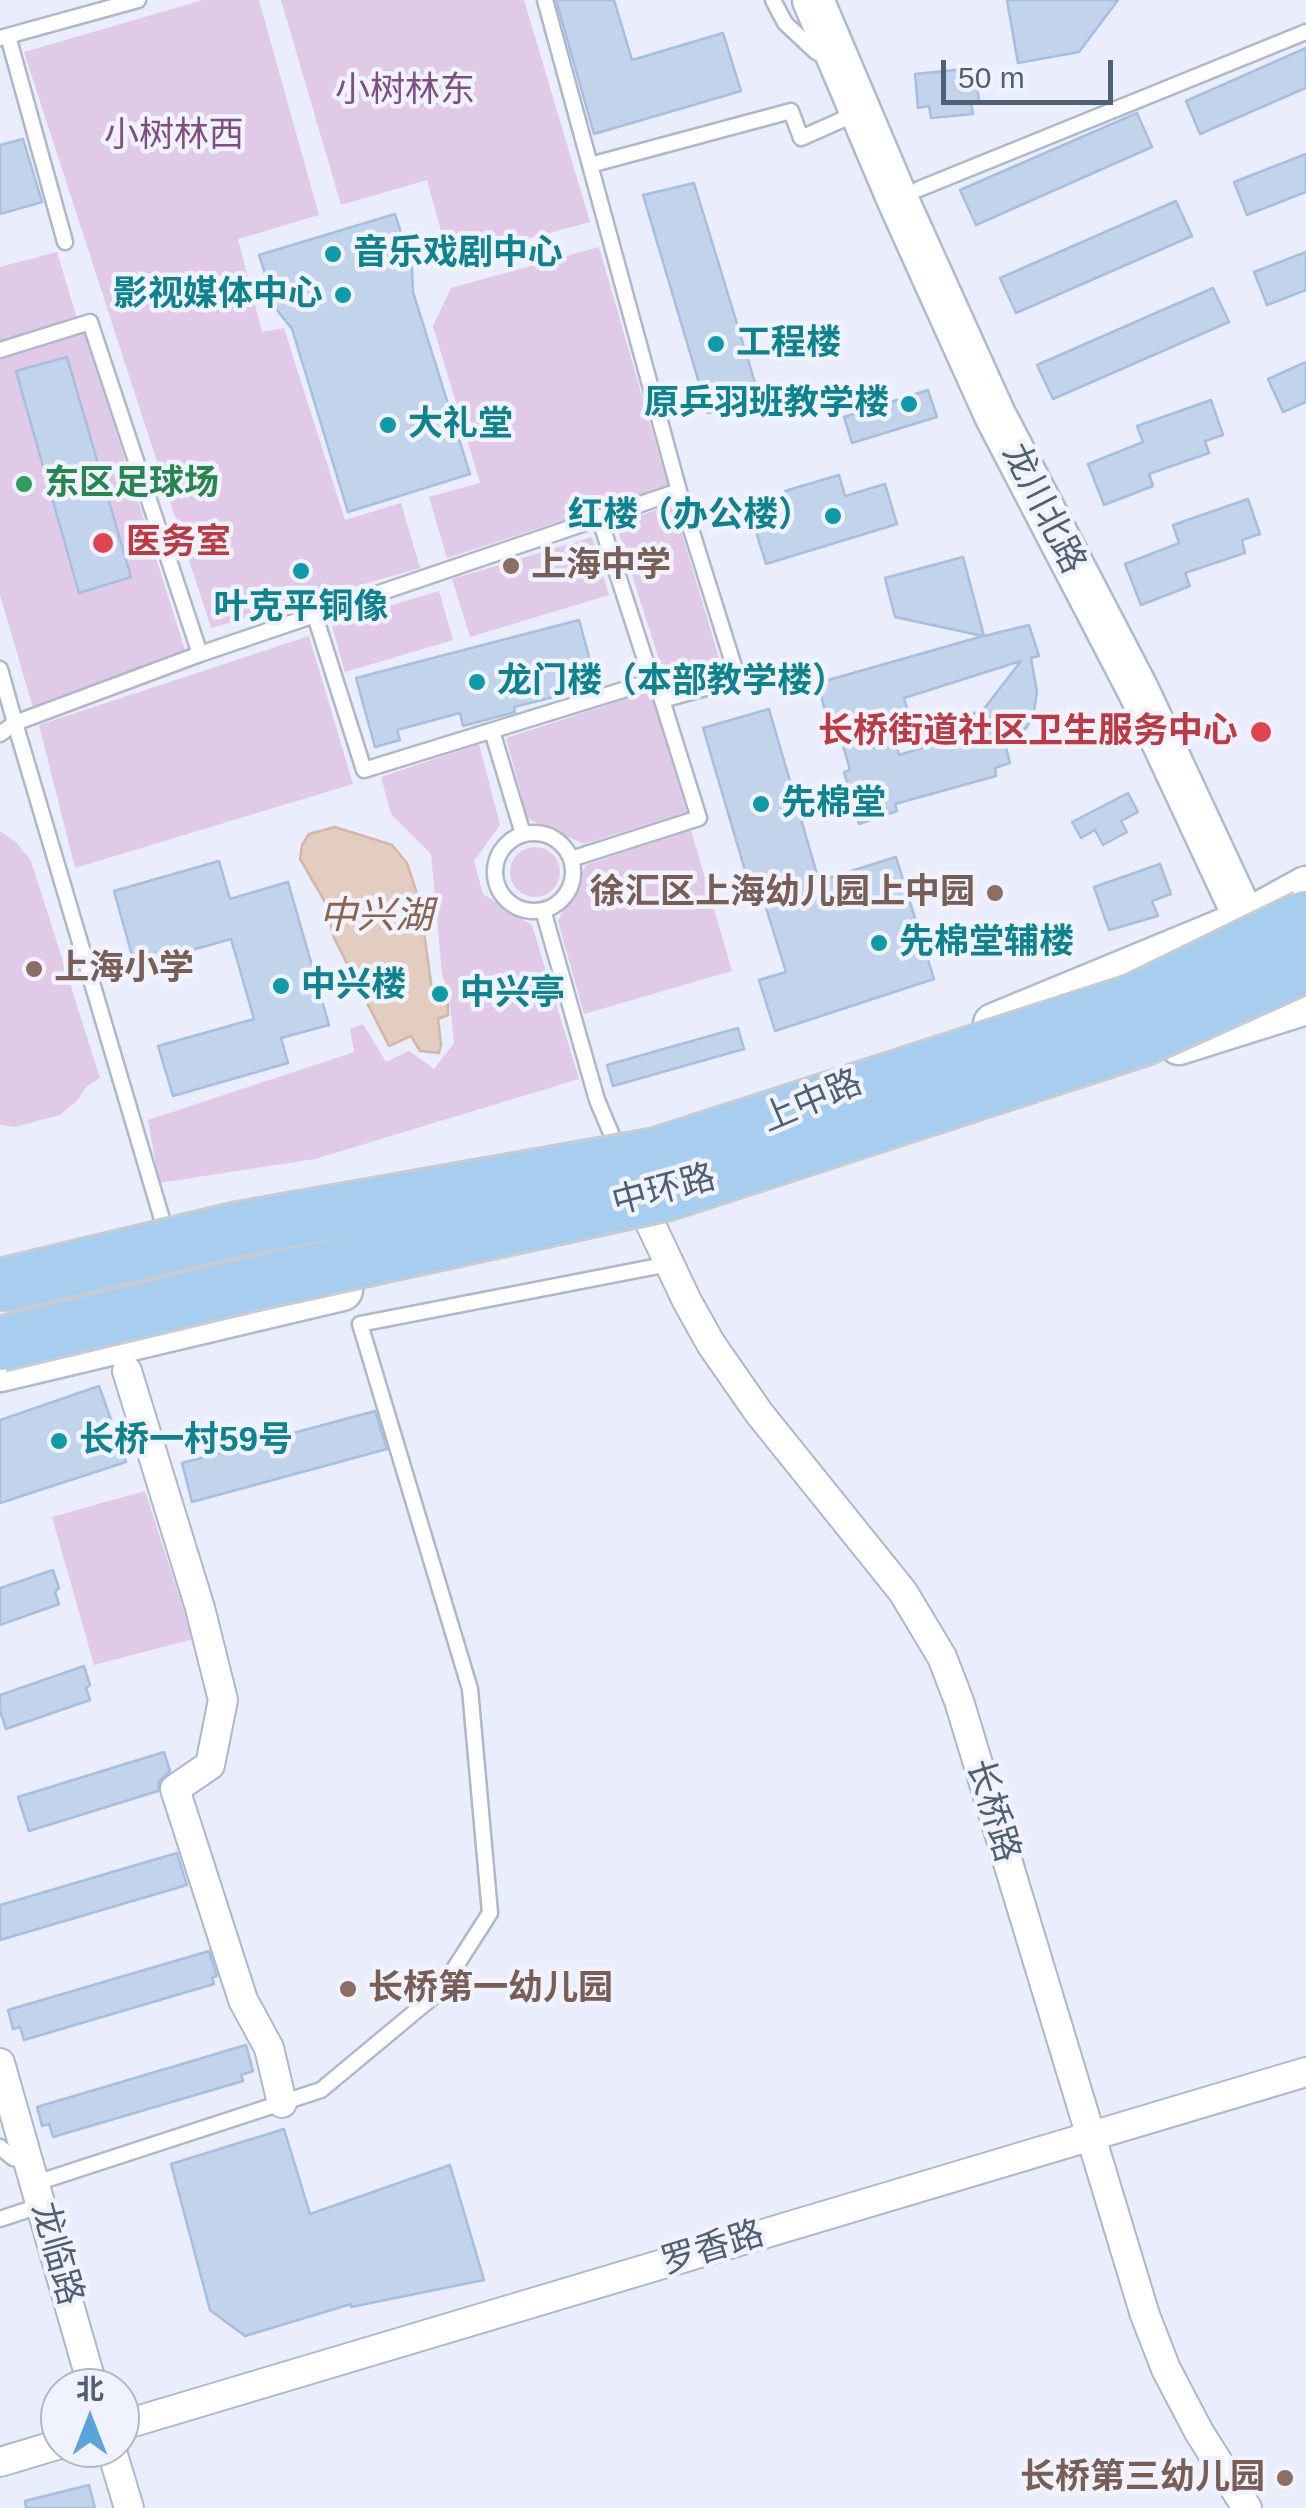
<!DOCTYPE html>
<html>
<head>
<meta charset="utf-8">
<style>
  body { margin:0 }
  #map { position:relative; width:1306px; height:2508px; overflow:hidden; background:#eaedfb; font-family:Helvetica,"Noto Sans SC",sans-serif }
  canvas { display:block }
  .north { position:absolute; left:40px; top:2368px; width:100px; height:100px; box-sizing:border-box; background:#f0f3fe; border:2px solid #b0b8c7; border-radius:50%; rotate:0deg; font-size:28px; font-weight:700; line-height:40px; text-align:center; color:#4f5f74 }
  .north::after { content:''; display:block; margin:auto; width:35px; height:45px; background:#5ba4d9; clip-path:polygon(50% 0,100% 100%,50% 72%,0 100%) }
  .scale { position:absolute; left:941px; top:60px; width:172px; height:45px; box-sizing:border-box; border:5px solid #4f5f74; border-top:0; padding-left:12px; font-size:30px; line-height:35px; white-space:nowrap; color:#4f5f74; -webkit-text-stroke:8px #f0f3fe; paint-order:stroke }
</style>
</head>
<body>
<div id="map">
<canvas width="1306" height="2508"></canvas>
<div class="north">北</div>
<div class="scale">50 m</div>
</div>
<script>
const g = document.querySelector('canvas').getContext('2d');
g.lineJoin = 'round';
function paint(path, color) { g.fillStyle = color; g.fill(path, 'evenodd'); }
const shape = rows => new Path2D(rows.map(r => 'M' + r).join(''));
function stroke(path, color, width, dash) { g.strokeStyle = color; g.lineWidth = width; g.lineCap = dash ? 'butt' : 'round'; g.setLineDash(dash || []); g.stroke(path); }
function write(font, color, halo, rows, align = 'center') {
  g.font = font + ' Helvetica,"Noto Sans SC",sans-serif'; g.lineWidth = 9; g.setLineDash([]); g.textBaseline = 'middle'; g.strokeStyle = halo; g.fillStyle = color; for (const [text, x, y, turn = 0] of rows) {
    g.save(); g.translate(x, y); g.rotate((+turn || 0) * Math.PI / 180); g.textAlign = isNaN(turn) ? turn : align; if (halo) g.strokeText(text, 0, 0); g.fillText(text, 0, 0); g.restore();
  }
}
paint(shape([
  [203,0,259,0,319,215,238,239,262,332,284,328,345,520,401,503,420,568,211,628,24,52],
  [281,0,524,0,590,222,449,260,427,180,341,205],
  [599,247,668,486,447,558,429,497,480,483,433,326,451,288],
  [57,252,78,322,0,344,0,267],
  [85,333,185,650,33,708,0,595,0,360],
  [66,357,131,577,80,592,17,371],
  [673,504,722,668,667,685,616,524],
  [592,537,609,595,470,637,452,579],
  [439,591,453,640,345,672,331,623],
  [309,636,353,784,75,868,39,725],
  [650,691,687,812,584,844,528,819,506,738],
  [479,744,500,825,474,861,483,894,532,925,579,1079,315,1159,159,1183,148,1120,354,1052,350,1029,363,1024,386,1062,409,1051,434,1069,454,1043,449,994,442,974,431,854,391,814,381,777],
  [691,830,732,971,584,1014,558,921,586,865],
  [0,831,16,842,31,861,100,1078,86,1087,77,1101,60,1115,15,1127,0,1125],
  '510 872a25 25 0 1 1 50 0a25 25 0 1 1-50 0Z',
  [145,1491,193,1639,94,1665,52,1517]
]), '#e1c9e8');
const water = shape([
  [335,827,392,845,407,863,420,903,432,990,436,1002,448,999,448,1015,438,1019,441,1045,439,1053,420,1051,411,1036,389,1046,334,938,325,902,300,859,302,845,309,834,335,827]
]);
paint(water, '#e3ccc0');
stroke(water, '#d4b7a7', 2.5);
const building = shape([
  [556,0,614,0,632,60,723,33,741,91,594,134,556,0],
  [1007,0,1118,0,1079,52,1018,63,1007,0],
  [1306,48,1306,88,1200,134,1186,101,1306,48],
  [975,68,979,102,971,103,973,114,931,118,929,106,918,108,915,74,975,68],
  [1137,113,1152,147,976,225,960,190,1137,113],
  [23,139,42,202,0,214,0,145,23,139],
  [1306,154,1306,192,1247,215,1234,182,1306,154],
  [694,183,760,399,708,413,643,195,694,183],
  [1176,201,1192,236,1016,313,1000,278,1176,201],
  [395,214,412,267,413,292,470,474,348,512,292,329,277,310,259,255,395,214],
  [1306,252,1306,290,1267,305,1254,272,1306,252],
  [1213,288,1229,322,1053,399,1037,365,1213,288],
  [67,357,131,577,79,593,16,371,67,357],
  [1306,362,1306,402,1283,412,1268,379,1306,362],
  [928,390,937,417,852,443,844,417,928,390],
  [1211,400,1223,435,1205,441,1209,453,1149,474,1153,486,1104,505,1088,464,1143,442,1137,426,1211,400],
  [839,475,845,496,885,484,897,524,766,564,753,522,791,511,785,491,839,475],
  [1248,499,1260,534,1242,540,1245,553,1185,573,1190,586,1141,605,1125,564,1179,543,1173,525,1248,499],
  [963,557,984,636,1029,625,1039,656,1031,658,1037,692,1033,717,1026,728,1006,747,1010,763,995,768,996,776,895,804,897,811,859,824,844,772,850,770,839,732,831,735,818,683,983,636,895,617,885,578,963,557],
  [1021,661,983,710,974,713,979,730,899,755,887,718,908,711,904,698,1021,661],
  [579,620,597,686,514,707,515,712,463,726,460,713,397,730,400,740,375,747,356,678,579,620],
  [769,709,819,881,896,857,934,979,775,1031,759,980,786,972,763,898,754,901,703,728,769,709],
  [1128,793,1138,812,1121,821,1127,832,1103,845,1095,830,1081,838,1072,822,1128,793],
  [219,861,230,899,288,882,329,1025,281,1038,288,1063,173,1096,158,1046,254,1019,231,939,135,966,114,891,219,861],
  [1160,864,1171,894,1152,901,1158,916,1109,930,1094,887,1160,864],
  [738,1028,744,1049,613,1086,607,1065,738,1028],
  [99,1386,126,1462,0,1503,0,1420,99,1386],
  [375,1411,387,1449,192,1502,182,1463,375,1411],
  [53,1570,59,1588,55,1592,59,1604,0,1625,0,1588,53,1570],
  [84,1666,90,1685,86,1688,90,1700,6,1729,0,1711,0,1695,84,1666],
  [164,1752,170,1771,159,1782,158,1791,29,1831,18,1797,164,1752],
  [177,1853,187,1885,0,1940,0,1905,177,1853],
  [209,1951,217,1976,212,1978,214,1984,24,2040,20,2027,13,2029,8,2010,209,1951],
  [246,2045,253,2071,241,2075,243,2081,53,2137,49,2124,42,2126,37,2107,246,2045],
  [284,2129,310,2214,450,2165,484,2280,351,2307,351,2304,245,2336,210,2310,171,2164,284,2129],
  [89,2485,95,2508,26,2508,25,2501,89,2485]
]);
paint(building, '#c2d3ec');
stroke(building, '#a6bedf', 2.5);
const lane = shape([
  [545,0,679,491,738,679,662,700,699,818,571,859],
  [773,0,785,23,816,52,826,57],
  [8,36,65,242],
  [0,38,138,0],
  [590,165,791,111,801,138,855,114],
  [919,189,1306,32],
  [0,350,90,322,200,654],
  [315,616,364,770,652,681,599,517],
  [0,669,15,723,200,654,679,491],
  [492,731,523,834],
  [0,734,15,723,167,1236],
  '495 872a39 39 0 1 1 78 0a39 39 0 1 1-78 0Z',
  [543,910,597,1100,619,1152],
  [0,2147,13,2158,29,2161],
  [36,2183,321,2090,440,1991,490,1913,470,1689,360,1324,669,1264],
  [0,2219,42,2205]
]);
const street = shape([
  [635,1191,687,1301,711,1344,759,1413,903,1592,942,1657,959,1701,1145,2315,1166,2369,1199,2432,1247,2508],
  [127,1371,200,1608,223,1700,210,1765,175,1789,243,2000,269,2048,282,2103],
  [0,2063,93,2388],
  [120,2426,1306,2072],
  [111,2448,129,2508],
  [0,2462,60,2444]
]);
const secondary = shape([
  [813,0,897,198,995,415,1138,690,1256,943],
  [994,1024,1246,920,1306,887],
  [1179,1044,1306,1004],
  [130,1281,318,1239],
  [0,1371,342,1290]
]);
stroke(lane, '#aeb8ca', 19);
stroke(street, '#aeb8ca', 32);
stroke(secondary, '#aebacf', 45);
stroke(lane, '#fff', 14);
stroke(street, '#fff', 28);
stroke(secondary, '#fff', 40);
const highwayBridge = shape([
  [0,1286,238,1229,656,1155,1134,1001,1306,917],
  [0,1344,252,1284,665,1194,1142,1039,1306,965]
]);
stroke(highwayBridge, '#c7ccd3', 58, []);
stroke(highwayBridge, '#a7ceef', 52);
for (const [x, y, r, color] of [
  [333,254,10,"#0f9aa8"],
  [343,295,10,"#0f9aa8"],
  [716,344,10,"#0f9aa8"],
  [909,404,10,"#0f9aa8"],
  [388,425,10,"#0f9aa8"],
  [24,484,10,"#2e9e5b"],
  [833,516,10,"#0f9aa8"],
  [103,543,12,"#e0444e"],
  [511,566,10,"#8d6e63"],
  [301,571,10,"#0f9aa8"],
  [477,682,10,"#0f9aa8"],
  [1261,732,12,"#e0444e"],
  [761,804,10,"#0f9aa8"],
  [995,893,10,"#8d6e63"],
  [879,943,10,"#0f9aa8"],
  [34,969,10,"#8d6e63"],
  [281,986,10,"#0f9aa8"],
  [440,994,10,"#0f9aa8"],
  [59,1441,10,"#0f9aa8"],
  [348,1989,10,"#8d6e63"],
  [1285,2478,10,"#8d6e63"]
]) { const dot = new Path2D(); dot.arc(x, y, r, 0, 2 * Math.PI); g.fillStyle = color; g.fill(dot); stroke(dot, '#f0f3fe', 4); }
write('35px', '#7f4e84', '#f0f3fe', [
  ["小树林东",405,91],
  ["小树林西",174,136]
]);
write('bold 35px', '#0d838f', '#f0f3fe', [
  ["音乐戏剧中心",353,254],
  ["影视媒体中心",323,295,"right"],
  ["工程楼",736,344],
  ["原乒羽班教学楼",889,404,"right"],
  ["大礼堂",408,425],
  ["红楼（办公楼）",813,516,"right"],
  ["叶克平铜像",301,608,"center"],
  ["龙门楼（本部教学楼）",497,682],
  ["先棉堂",781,804],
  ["先棉堂辅楼",899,943],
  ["中兴楼",301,986],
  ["中兴亭",460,994],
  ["长桥一村59号",79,1441]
], 'left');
write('bold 35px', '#27864d', '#f0f3fe', [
  ["东区足球场",44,484]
], 'left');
write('35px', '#4f5f74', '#f0f3fe', [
  ["龙川北路",1043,509,63],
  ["上中路",812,1102,-23],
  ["中环路",664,1191,-15],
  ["长桥路",992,1811,73],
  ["罗香路",713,2249,-17],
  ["龙临路",56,2254,74]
]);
write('bold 35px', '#be3a42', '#f0f3fe', [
  ["医务室",126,543],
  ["长桥街道社区卫生服务中心",1238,732,"right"]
], 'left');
write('bold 35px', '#785e54', '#f0f3fe', [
  ["上海中学",531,566],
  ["徐汇区上海幼儿园上中园",975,893,"right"],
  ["上海小学",54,969],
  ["长桥第一幼儿园",368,1989],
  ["长桥第三幼儿园",1265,2478,"right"]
], 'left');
write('italic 38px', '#8b654e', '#f0f3fe', [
  ["中兴湖",376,917]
]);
</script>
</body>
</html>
